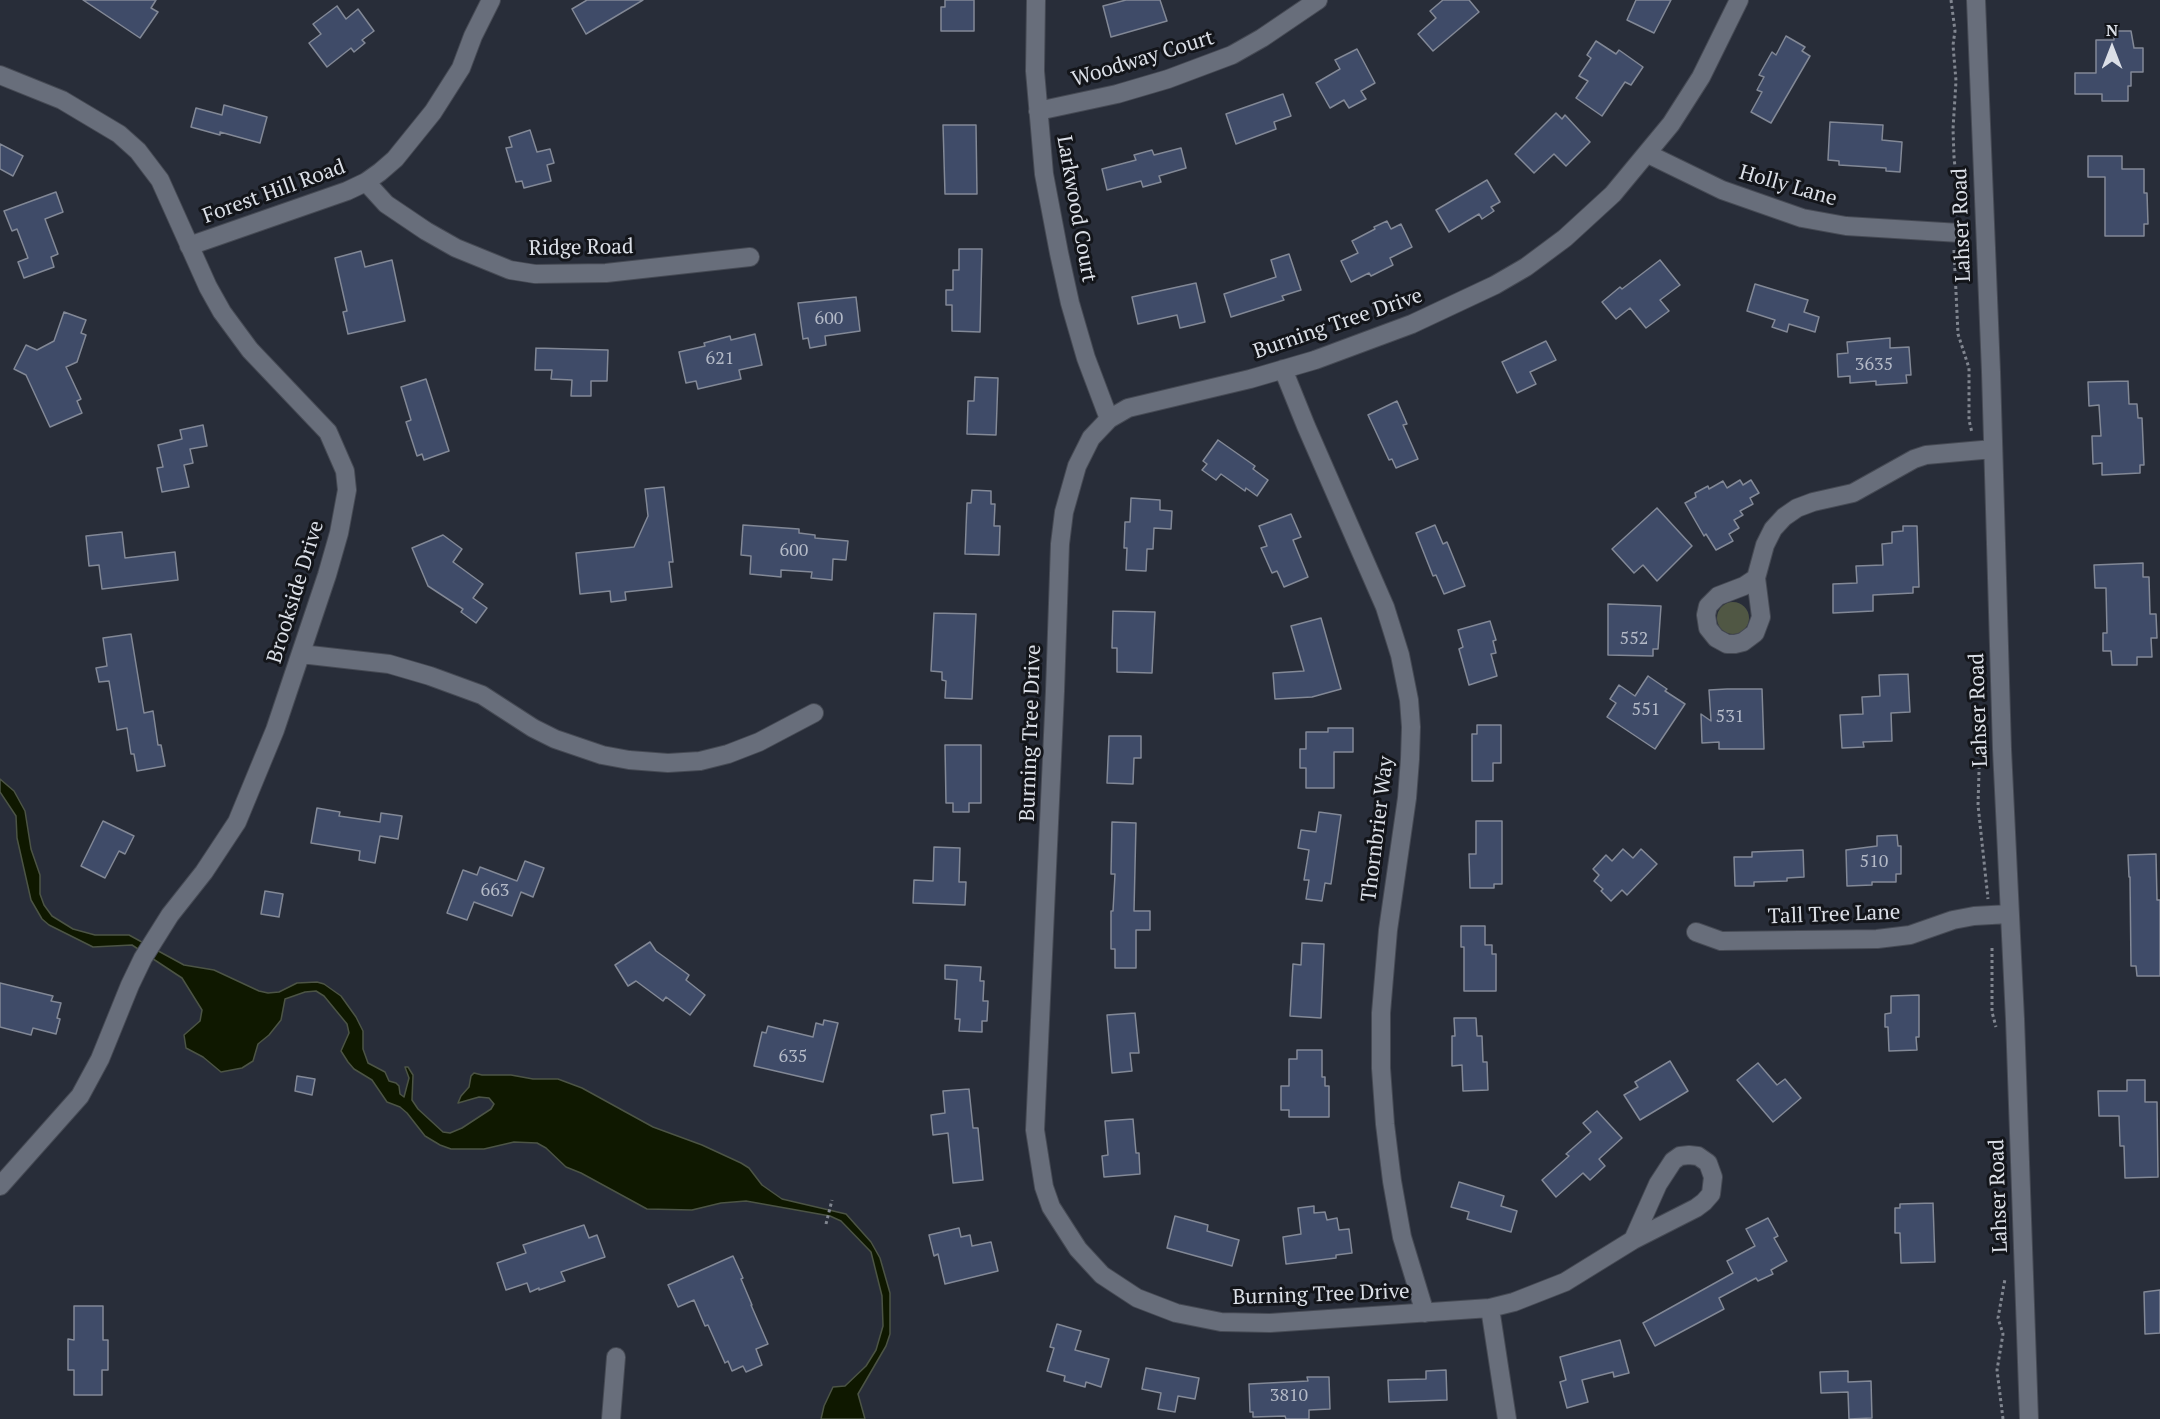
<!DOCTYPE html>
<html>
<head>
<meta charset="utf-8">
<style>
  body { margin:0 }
  #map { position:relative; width:2160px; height:1419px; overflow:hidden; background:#282d39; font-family:"PT Serif",serif }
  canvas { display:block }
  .north { position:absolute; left:2082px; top:18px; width:60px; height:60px; -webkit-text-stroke:4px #13151a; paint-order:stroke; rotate:0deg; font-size:16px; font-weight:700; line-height:24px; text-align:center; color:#dbdfe7 }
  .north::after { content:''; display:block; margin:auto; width:21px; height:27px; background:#dbdfe7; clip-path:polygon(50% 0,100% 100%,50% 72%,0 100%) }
</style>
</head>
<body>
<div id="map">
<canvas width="2160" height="1419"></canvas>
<div class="north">N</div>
</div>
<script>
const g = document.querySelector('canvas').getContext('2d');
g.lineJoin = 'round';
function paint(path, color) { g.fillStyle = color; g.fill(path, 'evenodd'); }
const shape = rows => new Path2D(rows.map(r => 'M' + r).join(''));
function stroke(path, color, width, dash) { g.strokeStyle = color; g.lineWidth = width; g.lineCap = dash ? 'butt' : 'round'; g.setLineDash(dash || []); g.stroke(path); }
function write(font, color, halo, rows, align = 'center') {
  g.font = font + ' "PT Serif",serif'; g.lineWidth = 6; g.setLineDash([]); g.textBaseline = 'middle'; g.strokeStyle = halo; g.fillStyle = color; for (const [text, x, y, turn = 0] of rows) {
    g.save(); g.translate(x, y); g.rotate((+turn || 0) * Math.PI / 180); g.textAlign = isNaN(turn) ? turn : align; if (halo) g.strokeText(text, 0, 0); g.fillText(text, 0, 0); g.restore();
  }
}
paint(shape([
  '1717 618a16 16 0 1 1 32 0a16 16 0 1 1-32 0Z'
]), '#505744');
const water = shape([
  [0,779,14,791,25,811,31,849,40,875,40,894,44,905,52,916,73,929,95,935,129,935,184,965,214,970,259,991,268,993,279,992,297,983,317,982,324,984,341,996,356,1017,363,1031,363,1049,368,1063,385,1072,389,1081,396,1083,399,1086,400,1094,404,1097,409,1078,405,1067,408,1067,413,1075,412,1100,418,1109,443,1132,450,1133,462,1128,491,1109,494,1104,489,1098,479,1097,458,1103,461,1096,469,1087,471,1076,474,1073,482,1075,511,1075,533,1079,558,1079,582,1088,653,1127,702,1145,741,1163,749,1168,762,1185,782,1199,846,1214,871,1242,880,1258,890,1293,890,1334,886,1346,858,1394,865,1419,821,1419,824,1406,833,1387,845,1386,866,1366,876,1350,883,1326,882,1296,871,1252,841,1221,830,1216,746,1201,721,1203,692,1210,647,1209,581,1173,566,1167,546,1148,537,1143,514,1142,484,1149,451,1149,440,1145,425,1136,407,1113,400,1107,387,1102,372,1080,354,1069,348,1062,341,1051,349,1033,347,1024,324,996,316,991,305,992,285,999,281,1020,269,1035,258,1044,253,1061,242,1068,221,1072,203,1057,186,1048,184,1035,200,1021,202,1010,182,978,132,945,93,947,49,925,42,919,31,900,17,838,16,816,0,792,0,779]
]);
paint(water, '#0f1800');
stroke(water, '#4c5445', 1.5);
const building = shape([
  [83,0,156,0,151,8,158,12,140,38,83,0],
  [587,0,643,0,586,34,572,9,587,0],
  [945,0,974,0,974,31,941,31,941,7,945,7,945,0],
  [1126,0,1160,0,1167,21,1111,37,1103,6,1126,0],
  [1443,0,1469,0,1479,12,1433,51,1418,34,1436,18,1430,11,1443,0],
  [1636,0,1671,0,1654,33,1627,20,1636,0],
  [337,6,346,19,358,9,374,31,362,40,365,43,354,52,351,48,327,67,309,43,321,34,313,24,337,6],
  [2114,31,2131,31,2134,48,2143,48,2143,72,2131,72,2131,86,2128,86,2128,101,2102,101,2102,94,2075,94,2075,73,2096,73,2096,40,2114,40,2114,31],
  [1786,36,1805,47,1802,51,1810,56,1771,123,1751,112,1762,92,1757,90,1764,77,1759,75,1772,52,1776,55,1786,36],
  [1596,41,1616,54,1619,50,1643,67,1631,85,1625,82,1602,116,1576,98,1588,81,1579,76,1591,58,1587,55,1596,41],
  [1357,49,1375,83,1361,91,1366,99,1349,108,1344,100,1330,108,1316,83,1340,69,1335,60,1357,49],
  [1283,94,1291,116,1274,122,1276,129,1236,144,1226,114,1283,94],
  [224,105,267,117,260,143,220,132,220,135,191,127,196,108,222,115,224,105],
  [1556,113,1562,119,1565,115,1590,142,1566,166,1554,154,1534,173,1515,154,1556,113],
  [1830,122,1883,125,1882,140,1902,142,1900,172,1886,171,1886,168,1839,165,1839,161,1828,160,1830,122],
  [943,125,976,125,977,194,945,194,943,125],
  [530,130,537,152,550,149,554,163,547,165,551,181,524,188,522,181,516,182,506,148,512,147,509,137,530,130],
  [0,144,23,156,13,176,0,169,0,144],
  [1181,148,1186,168,1159,176,1161,182,1143,187,1141,181,1107,190,1102,169,1136,160,1134,155,1152,150,1154,155,1181,148],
  [2088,156,2122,156,2122,169,2144,169,2144,193,2147,193,2148,224,2144,224,2144,236,2105,236,2105,177,2088,177,2088,156],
  [1487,180,1500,202,1491,207,1494,211,1482,219,1479,214,1449,232,1436,210,1487,180],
  [56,192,63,212,45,219,58,254,51,257,54,267,24,278,18,262,28,258,17,229,12,231,4,211,56,192],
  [1387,221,1391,229,1401,224,1412,247,1390,258,1393,265,1371,276,1369,273,1351,282,1341,261,1358,253,1352,241,1375,229,1374,227,1387,221],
  [959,249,982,249,980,332,952,331,952,305,946,305,946,290,953,290,953,270,959,270,959,249],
  [361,251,365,267,392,260,405,321,348,334,343,312,347,311,335,258,361,251],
  [1289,254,1301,290,1282,296,1284,300,1231,317,1224,294,1276,277,1271,260,1289,254],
  [1660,260,1680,285,1660,300,1669,311,1646,328,1630,308,1616,319,1602,302,1620,287,1622,289,1660,260],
  [1196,283,1205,322,1180,328,1177,315,1138,324,1132,297,1196,283],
  [1755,284,1808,300,1804,312,1819,317,1815,332,1789,324,1787,332,1772,327,1775,320,1747,311,1755,284],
  [856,297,860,331,825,336,826,345,810,348,808,338,803,339,798,303,856,297],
  [64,312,86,320,81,333,86,335,77,362,66,367,81,399,77,401,82,413,50,427,26,375,14,369,26,345,37,350,54,341,64,312],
  [755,334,762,365,739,370,741,379,698,389,696,381,686,383,679,352,705,346,704,343,730,336,731,340,755,334],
  [1890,338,1890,348,1909,347,1911,375,1906,375,1907,383,1876,385,1876,381,1850,383,1850,376,1838,377,1837,354,1848,353,1847,342,1890,338],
  [1546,341,1556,360,1530,372,1536,384,1517,393,1502,362,1546,341],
  [536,348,608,350,607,381,591,381,591,396,571,396,572,380,551,379,552,370,535,370,536,348],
  [975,377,998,378,996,435,967,434,968,401,974,401,975,377],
  [426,379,449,451,424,460,422,454,417,456,406,422,411,420,401,387,426,379],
  [2128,381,2129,404,2137,404,2138,418,2142,418,2144,465,2140,465,2140,473,2102,475,2102,463,2093,464,2092,436,2101,436,2099,405,2089,406,2088,382,2128,381],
  [1397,401,1407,424,1403,425,1418,459,1396,468,1392,459,1389,460,1368,415,1397,401],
  [203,425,207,446,190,449,193,463,184,465,189,487,162,492,157,468,163,467,158,445,182,439,180,430,203,425],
  [1218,440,1255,466,1253,469,1268,480,1257,496,1246,488,1245,491,1221,474,1216,480,1202,470,1207,464,1203,461,1218,440],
  [1740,480,1743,485,1751,480,1759,493,1750,498,1753,504,1740,511,1743,515,1734,520,1739,528,1729,534,1733,541,1716,550,1706,534,1704,536,1685,503,1696,497,1695,493,1708,486,1709,489,1723,481,1727,488,1740,480],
  [664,487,673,562,669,562,672,587,625,592,626,600,611,602,610,591,580,594,576,553,634,547,648,516,645,489,664,487],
  [972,490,991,491,991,504,995,504,994,526,1000,526,999,555,965,554,967,503,971,503,972,490],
  [1131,498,1160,500,1160,510,1172,511,1171,529,1154,528,1153,549,1147,549,1146,571,1126,570,1127,548,1124,548,1125,522,1130,522,1131,498],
  [1657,508,1692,546,1657,581,1643,565,1634,573,1612,549,1657,508],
  [1291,514,1301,537,1293,540,1308,577,1284,587,1277,571,1272,573,1261,548,1267,546,1259,526,1291,514],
  [743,525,799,529,799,533,815,535,815,538,848,541,846,560,833,559,832,580,811,578,812,572,781,570,781,577,750,574,751,556,741,555,743,525],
  [1435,525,1443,544,1447,542,1465,586,1444,594,1436,575,1433,576,1416,533,1435,525],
  [1903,526,1917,526,1919,587,1913,587,1913,593,1873,595,1873,611,1833,613,1833,584,1857,583,1856,566,1883,565,1882,544,1892,543,1892,532,1903,531,1903,526],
  [122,532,125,558,175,552,178,580,102,589,99,565,89,566,86,536,122,532],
  [443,535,462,549,453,562,483,584,473,598,487,608,476,623,461,612,463,609,428,586,412,548,443,535],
  [2143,563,2143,577,2149,577,2150,614,2156,614,2157,638,2151,638,2152,657,2137,657,2137,665,2112,665,2111,651,2103,651,2103,633,2107,633,2106,588,2095,588,2094,565,2143,563],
  [1608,604,1661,606,1658,649,1653,649,1653,656,1608,655,1608,604],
  [1113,611,1155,612,1152,673,1117,672,1117,648,1112,648,1113,611],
  [934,613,976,614,972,699,945,698,946,681,942,680,942,672,931,671,934,613],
  [1321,618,1341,689,1312,697,1275,699,1273,673,1304,671,1291,626,1321,618],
  [1490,621,1496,640,1493,641,1496,653,1491,654,1497,676,1469,685,1459,649,1463,647,1458,630,1490,621],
  [131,634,144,713,153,711,158,745,161,745,165,766,137,771,134,754,131,754,127,728,117,730,109,681,99,682,96,668,107,666,103,638,131,634],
  [1908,674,1910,712,1891,713,1892,741,1863,742,1864,747,1842,748,1840,715,1863,714,1862,697,1880,696,1879,675,1908,674],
  [1648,676,1667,689,1665,691,1685,704,1655,749,1607,717,1616,703,1610,699,1619,685,1635,696,1648,676],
  [1727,689,1762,689,1764,749,1719,749,1719,742,1702,743,1701,714,1711,721,1709,690,1727,689],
  [1477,725,1501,725,1501,763,1493,763,1493,781,1472,781,1472,734,1477,734,1477,725],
  [1328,728,1353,728,1353,752,1334,752,1334,788,1306,788,1306,768,1300,768,1300,749,1306,749,1306,732,1328,732,1328,728],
  [1109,736,1141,736,1141,758,1134,758,1133,784,1107,783,1109,736],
  [945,745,981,745,981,803,969,803,969,812,953,812,953,803,946,803,945,745],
  [317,808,340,812,339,816,380,822,381,813,402,816,398,839,380,836,375,863,359,860,360,851,311,843,317,808],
  [1319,812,1341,815,1331,884,1325,883,1322,901,1306,899,1309,880,1304,880,1309,850,1298,848,1301,830,1316,832,1319,812],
  [103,821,134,836,125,854,119,851,105,878,81,866,103,821],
  [1476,821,1502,821,1502,884,1494,884,1494,888,1470,888,1469,854,1476,854,1476,821],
  [1112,822,1136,823,1134,911,1150,911,1150,930,1136,930,1136,968,1115,968,1115,949,1111,949,1111,911,1113,911,1115,874,1111,874,1112,822],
  [1897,835,1898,846,1901,846,1901,874,1896,874,1896,882,1872,882,1872,885,1847,886,1846,850,1877,846,1877,836,1897,835],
  [934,847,960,848,959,882,966,882,965,905,913,903,914,880,933,881,934,847],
  [1623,849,1633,858,1641,849,1657,864,1627,895,1622,890,1611,901,1601,891,1603,889,1594,881,1599,875,1593,869,1606,855,1612,861,1623,849],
  [1803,850,1804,877,1787,878,1787,881,1754,882,1754,886,1735,886,1734,857,1752,857,1752,852,1803,850],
  [2156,854,2157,900,2160,900,2160,976,2137,976,2136,966,2131,966,2130,877,2129,877,2128,855,2156,854],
  [525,861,544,868,533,897,521,892,512,916,474,902,467,920,447,913,463,870,477,875,480,867,517,881,525,861],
  [265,891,283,894,279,917,261,914,265,891],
  [1461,926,1485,926,1485,945,1492,945,1492,954,1496,954,1496,991,1464,991,1464,947,1461,947,1461,926],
  [650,942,656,951,689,975,686,980,705,995,690,1015,666,997,663,1001,636,981,628,986,615,965,650,942],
  [1302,943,1324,944,1321,1018,1290,1016,1293,964,1301,965,1302,943],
  [945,965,981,967,980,981,984,981,983,1001,988,1001,987,1021,982,1021,982,1032,959,1031,960,1019,955,1019,957,980,945,979,945,965],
  [0,983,53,996,51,1001,61,1003,57,1018,60,1019,56,1034,33,1028,31,1035,0,1027,0,983],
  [1919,995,1919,1037,1916,1037,1917,1050,1889,1051,1888,1027,1885,1027,1885,1014,1891,1013,1891,996,1919,995],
  [1135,1013,1139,1053,1130,1053,1132,1071,1112,1073,1107,1015,1135,1013],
  [1454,1018,1476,1018,1477,1036,1482,1036,1483,1062,1487,1062,1488,1090,1463,1091,1462,1065,1452,1066,1452,1036,1455,1036,1454,1018],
  [824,1020,838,1023,823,1082,754,1066,762,1032,766,1033,768,1026,813,1037,816,1023,823,1025,824,1020],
  [1297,1050,1322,1050,1322,1077,1325,1077,1325,1086,1329,1086,1329,1117,1289,1117,1289,1110,1281,1110,1281,1086,1289,1086,1289,1059,1297,1059,1297,1050],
  [1670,1061,1688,1091,1640,1120,1624,1095,1638,1087,1635,1082,1670,1061],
  [1758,1063,1777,1085,1785,1079,1801,1098,1773,1122,1737,1080,1758,1063],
  [297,1076,315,1079,312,1095,295,1091,297,1076],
  [2127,1080,2145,1080,2145,1102,2157,1102,2158,1177,2125,1178,2124,1146,2120,1146,2119,1116,2099,1116,2098,1091,2127,1091,2127,1080],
  [969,1089,973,1128,978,1128,983,1180,953,1183,948,1133,933,1135,931,1115,945,1113,943,1091,969,1089],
  [1597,1111,1622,1138,1599,1159,1605,1166,1590,1180,1583,1173,1556,1197,1542,1180,1569,1156,1566,1154,1591,1132,1583,1123,1597,1111],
  [1133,1119,1136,1153,1139,1153,1140,1174,1104,1177,1102,1156,1108,1155,1105,1121,1133,1119],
  [1459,1182,1504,1196,1501,1206,1517,1211,1511,1232,1467,1219,1469,1212,1451,1207,1459,1182],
  [1933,1203,1935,1262,1901,1263,1900,1233,1895,1233,1895,1208,1900,1208,1900,1204,1933,1203],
  [1314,1206,1314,1213,1325,1212,1327,1220,1337,1218,1339,1230,1349,1229,1352,1253,1336,1255,1336,1258,1286,1264,1283,1237,1301,1234,1298,1208,1314,1206],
  [1175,1216,1208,1225,1207,1231,1239,1240,1232,1266,1167,1248,1175,1216],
  [1768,1218,1778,1236,1774,1238,1787,1261,1771,1270,1773,1274,1758,1281,1756,1278,1719,1298,1724,1309,1655,1346,1643,1323,1733,1273,1727,1261,1755,1246,1746,1229,1768,1218],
  [584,1225,589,1238,597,1235,605,1257,561,1272,565,1281,539,1290,539,1288,530,1292,527,1283,506,1290,497,1263,526,1253,523,1245,584,1225],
  [959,1228,961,1237,970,1235,972,1246,991,1242,998,1271,945,1284,938,1254,934,1256,929,1235,959,1228],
  [733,1256,743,1278,741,1279,752,1305,751,1305,768,1344,756,1349,762,1365,746,1372,743,1366,732,1371,728,1361,725,1363,708,1325,705,1326,694,1300,678,1307,668,1285,733,1256],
  [2160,1290,2160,1333,2145,1334,2144,1292,2160,1290],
  [74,1306,103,1306,103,1340,108,1340,108,1370,102,1370,102,1395,74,1395,74,1370,68,1370,68,1339,74,1340,74,1306],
  [1057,1324,1081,1331,1075,1350,1109,1359,1101,1387,1086,1382,1085,1387,1064,1381,1065,1376,1047,1371,1054,1348,1050,1347,1057,1324],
  [1620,1340,1629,1373,1614,1377,1613,1372,1582,1380,1588,1402,1567,1408,1560,1382,1566,1380,1560,1357,1620,1340],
  [1146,1368,1199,1378,1195,1399,1178,1396,1175,1412,1158,1409,1161,1393,1142,1389,1146,1368],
  [1446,1370,1447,1400,1389,1402,1388,1380,1426,1379,1426,1371,1446,1370],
  [1848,1371,1848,1382,1871,1381,1872,1418,1849,1419,1848,1392,1821,1393,1820,1372,1848,1371],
  [1307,1377,1329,1377,1330,1409,1309,1410,1309,1419,1286,1419,1285,1416,1253,1417,1253,1412,1250,1412,1249,1384,1308,1381,1307,1377]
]);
paint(building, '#3f4b68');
stroke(building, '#828896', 1.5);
const minor = shape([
  [1036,0,1035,71,1044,174,1059,253,1070,303,1086,358,1109,419],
  [1976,0,1991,372,2002,749,2015,1019,2029,1419],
  [0,75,62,100,119,134,138,151,160,180,208,287,222,312,250,350,328,432,345,471,347,490,339,533,327,575,275,730,237,822,204,872,170,915,143,958,130,985,100,1059,80,1096,0,1186],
  [1038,111,1117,94,1168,79,1232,55,1262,38,1318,0],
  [1648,154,1722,190,1802,218,1846,226,1960,233],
  [366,182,386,204,426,231,456,248,510,270,535,274,606,273,750,257],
  [189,246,347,191,366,182,380,172,395,159,433,112,461,68,473,36,491,0],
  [1283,369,1306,426,1385,607,1400,655,1409,700,1411,727,1410,759,1407,798,1388,930,1381,1013,1381,1068,1385,1124,1392,1181,1402,1237,1425,1313],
  [1756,578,1761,617,1755,633,1743,642,1735,644,1727,644,1716,638,1708,628,1706,615,1708,606,1718,596,1744,586,1756,578,1765,545,1773,529,1784,517,1797,508,1813,502,1853,493,1914,459,1926,455,1993,449],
  [301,654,389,664,430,676,482,695,533,728,555,739,602,755,629,760,668,763,700,761,728,754,759,742,814,713],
  [1696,932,1721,941,1877,939,1910,935,1953,920,1974,916,2009,914],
  [1633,1240,1658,1184,1673,1161,1680,1156,1689,1155,1698,1156,1708,1163,1713,1177,1711,1194,1704,1202,1696,1208,1633,1240,1565,1282,1514,1302,1490,1308,1270,1323,1221,1322,1176,1313,1137,1298,1102,1275,1078,1249,1051,1207,1044,1187,1035,1130,1055,691,1060,544,1064,512,1077,466,1091,438,1109,419,1128,408,1250,379,1315,360,1412,324,1495,285,1526,267,1565,238,1613,194,1671,124,1701,77,1739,0],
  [1490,1308,1507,1419],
  [611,1419,616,1357]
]);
stroke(minor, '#464a54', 20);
stroke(shape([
  [1951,0,1955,31,1953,45,1956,81,1953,129,1954,157,1957,187,1956,216],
  [1954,250,1958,334,1969,368,1969,420,1972,433],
  [1981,706,1978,805,1988,899],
  [1992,948,1992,1012,1996,1027],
  [826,1224,832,1200],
  [2003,1419,1997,1370,2003,1334,1998,1318,2005,1279]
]), '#818690', 3, [3, 3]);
stroke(minor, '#686e7b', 18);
write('18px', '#b4bac7', null, [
  ["600",829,319],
  ["621",720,359],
  ["3635",1874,365],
  ["600",794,551],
  ["552",1634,639],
  ["551",1646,710],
  ["531",1730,717],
  ["510",1874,862],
  ["663",495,891],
  ["635",793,1057],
  ["3810",1289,1396]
]);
write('21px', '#dbdfe7', '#13151a', [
  ["Woodway Court",1143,59,-17],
  ["Holly Lane",1788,186,16],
  ["Forest Hill Road",274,192,-20],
  ["Larkwood Court",1076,209,80],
  ["Lahser Road",1962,225,-92],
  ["Ridge Road",581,248,-1],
  ["Burning Tree Drive",1338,324,-19],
  ["Brookside Drive",296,592,-73],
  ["Lahser Road",1979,710,-92],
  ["Burning Tree Drive",1031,733,-88],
  ["Thornbrier Way",1378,829,-83],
  ["Tall Tree Lane",1834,915,-2],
  ["Lahser Road",1999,1196,-92],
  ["Burning Tree Drive",1321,1295,-2]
]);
</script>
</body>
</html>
